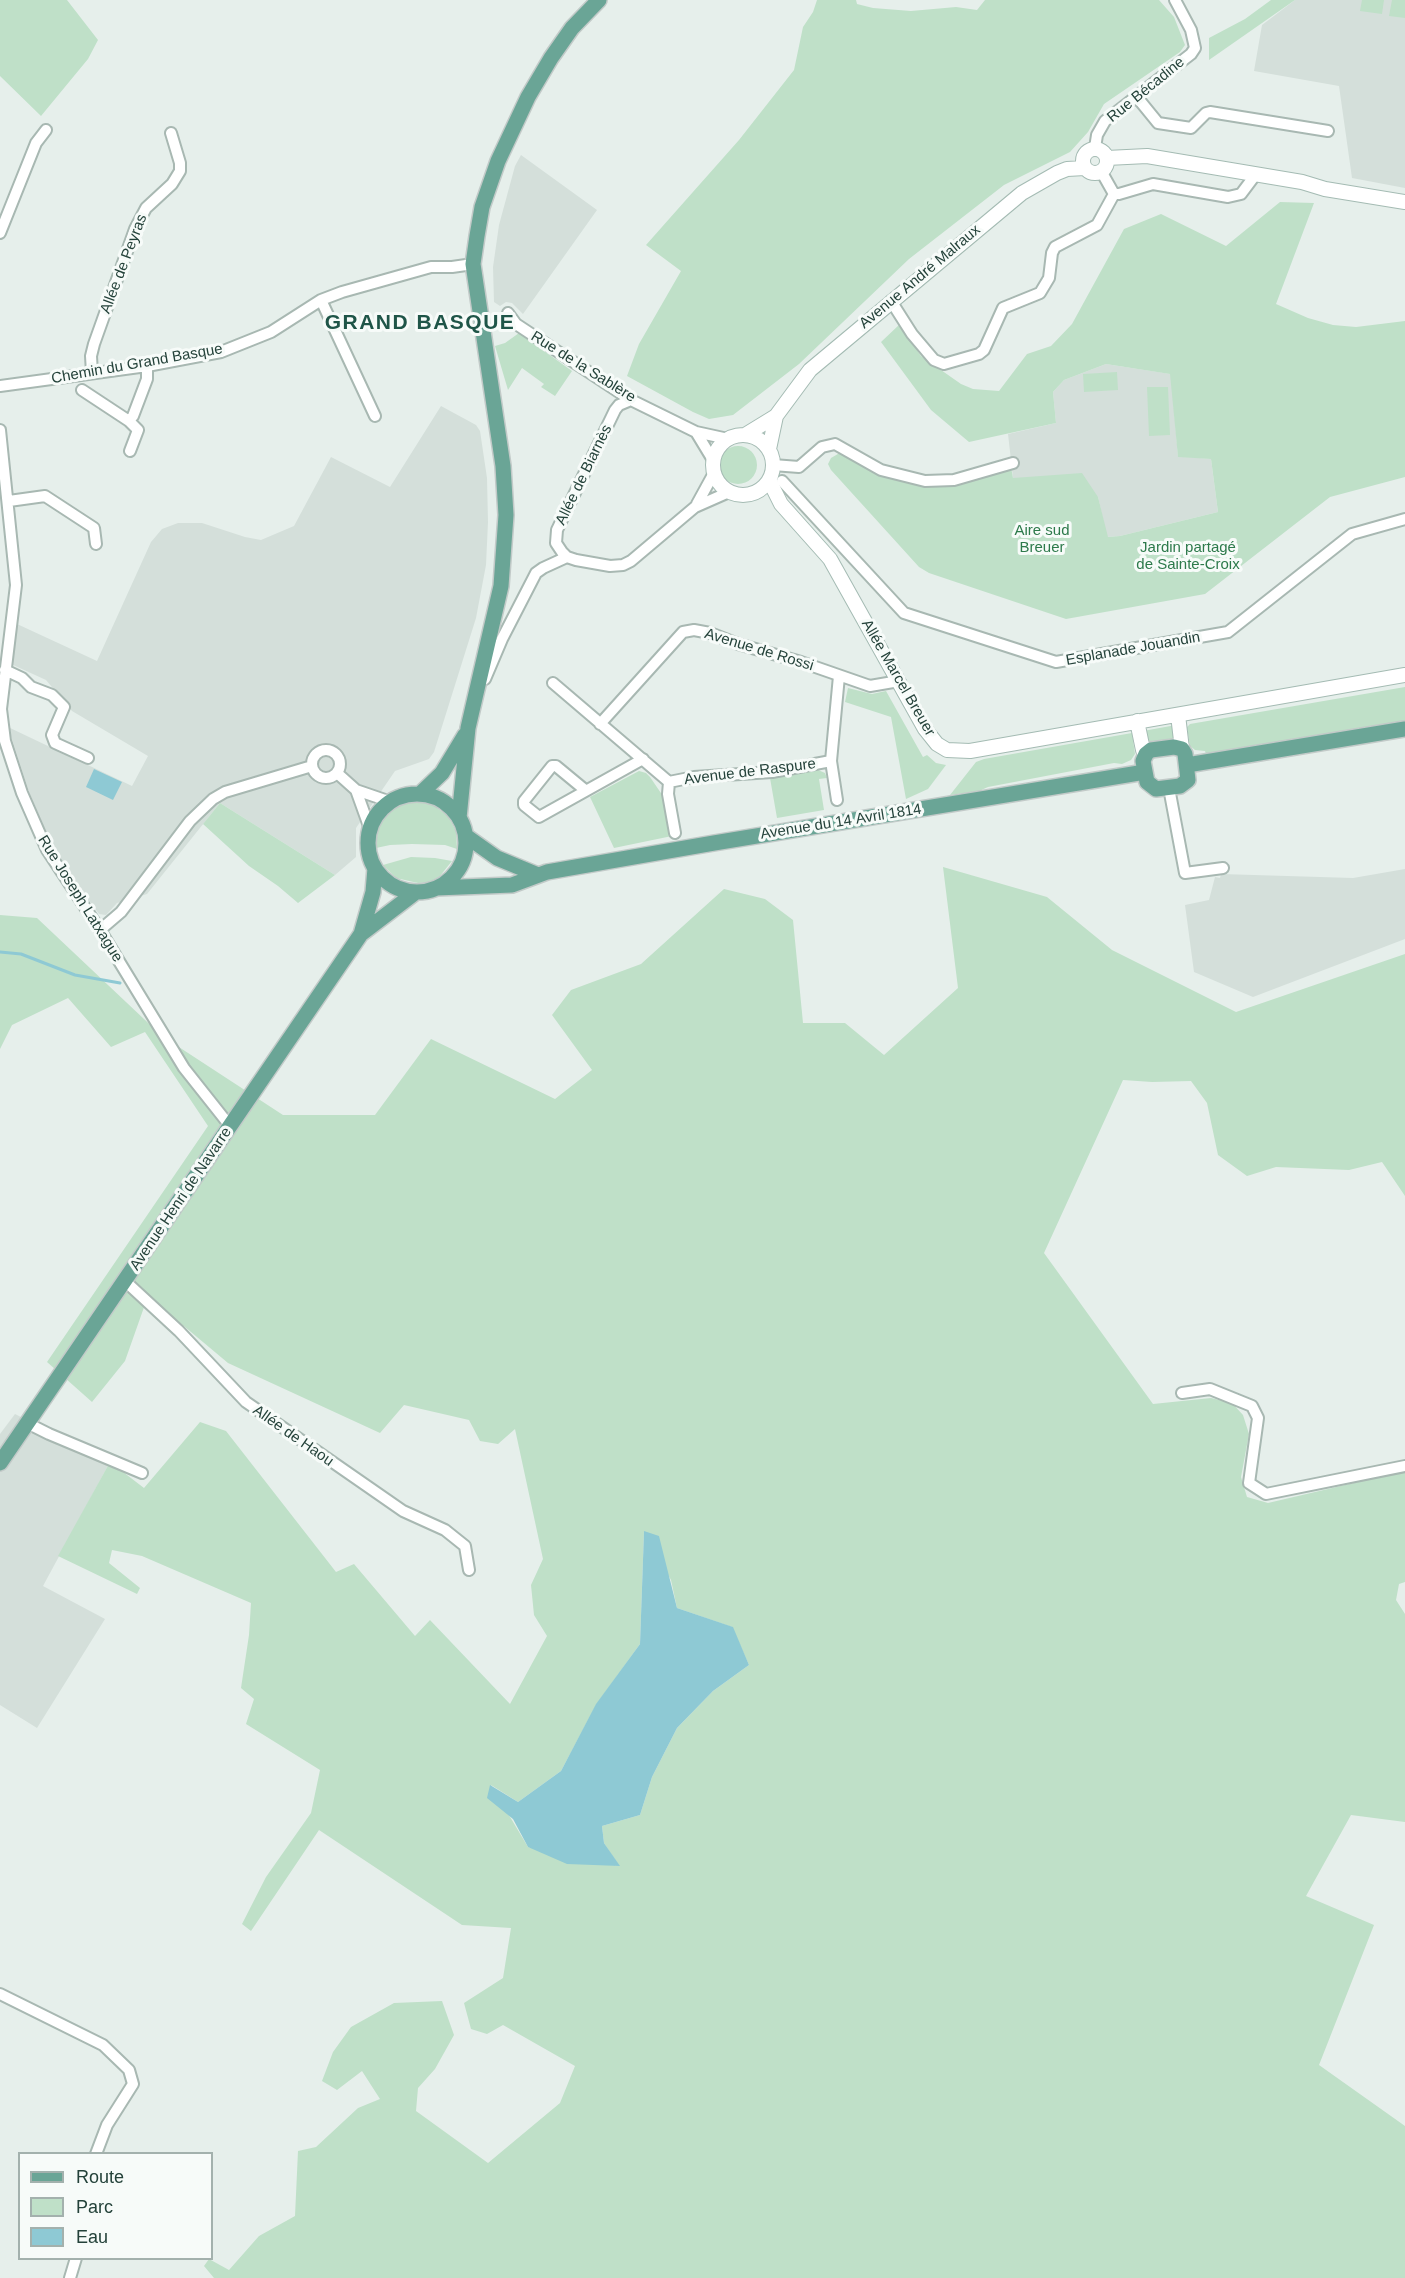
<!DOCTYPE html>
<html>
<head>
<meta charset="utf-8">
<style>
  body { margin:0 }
  #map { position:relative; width:1405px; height:2278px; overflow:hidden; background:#e6efeb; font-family:Arial,sans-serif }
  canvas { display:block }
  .legend { position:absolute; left:18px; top:2152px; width:195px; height:108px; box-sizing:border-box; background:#f7fbf9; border:2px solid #a3b1ad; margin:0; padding:8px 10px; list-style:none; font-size:18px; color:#24423a }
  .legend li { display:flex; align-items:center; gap:12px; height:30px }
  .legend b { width:30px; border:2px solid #a3b1ad }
</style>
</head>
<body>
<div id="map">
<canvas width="1405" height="2278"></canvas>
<ul class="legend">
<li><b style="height:8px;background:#6aa596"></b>Route</li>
<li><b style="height:16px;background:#bfe0c8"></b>Parc</li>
<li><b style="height:16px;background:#8ec9d4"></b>Eau</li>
</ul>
</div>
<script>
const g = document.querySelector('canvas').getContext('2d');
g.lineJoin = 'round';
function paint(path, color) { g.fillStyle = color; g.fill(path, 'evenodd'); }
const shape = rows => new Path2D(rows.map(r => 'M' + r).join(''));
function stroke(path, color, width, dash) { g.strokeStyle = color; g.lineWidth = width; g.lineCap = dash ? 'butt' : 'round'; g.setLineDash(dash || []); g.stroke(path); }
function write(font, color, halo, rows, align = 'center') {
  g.font = font + ' Arial,sans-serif'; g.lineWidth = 6; g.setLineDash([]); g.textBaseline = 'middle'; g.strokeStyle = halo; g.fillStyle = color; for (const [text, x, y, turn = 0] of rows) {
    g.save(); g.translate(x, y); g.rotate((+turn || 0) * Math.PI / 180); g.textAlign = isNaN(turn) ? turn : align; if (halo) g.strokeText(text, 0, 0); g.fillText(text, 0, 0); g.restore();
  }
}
paint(shape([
  [1295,0,1405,0,1405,188,1352,178,1339,86,1254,71,1262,25],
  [521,155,597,210,523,314,512,303,506,302,500,306,494,302,493,267,499,225,515,166],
  [1106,364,1171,374,1178,456,1211,459,1218,512,1120,536,1107,537,1098,497,1013,478,1008,434,1056,423,1053,392,1064,380],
  [441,406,476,425,480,431,487,478,488,522,486,565,476,618,434,752,429,759,395,771,356,828,356,857,335,875,220,803,147,894,117,903,106,915,99,914,56,855,29,792,8,727,132,786,148,756,72,711,46,680,11,664,17,624,97,661,151,542,162,529,178,523,202,523,245,537,261,540,294,526,331,457,390,487],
  [1405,869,1405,939,1253,997,1194,972,1185,905,1209,900,1215,877,1220,878,1221,874,1353,878],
  [15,1414,110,1462,43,1586,105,1619,37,1728,0,1705,0,1434]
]), '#d4dfda');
paint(shape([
  [0,0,67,0,98,40,88,59,41,116,0,76],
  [817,0,856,0,857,4,873,8,911,11,956,7,977,10,985,0,1159,0,1174,17,1185,45,1180,52,1104,104,1088,132,1070,152,1004,185,909,259,799,364,733,415,709,419,693,412,627,376,639,344,681,271,646,245,739,140,794,70,803,27,813,12],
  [1271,0,1295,0,1209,60,1209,38,1245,19],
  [1362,0,1384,0,1382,14,1360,11],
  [1392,0,1405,0,1405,18,1389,16],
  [1280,202,1314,203,1276,304,1308,318,1333,325,1356,327,1405,321,1405,477,1330,497,1205,594,1066,619,929,573,919,567,831,470,828,464,831,458,843,451,925,482,1011,467,1013,478,1082,473,1098,497,1108,537,1120,536,1218,512,1211,459,1178,457,1170,374,1106,364,1064,380,1053,392,1056,423,969,442,931,410,881,342,900,324,921,356,961,384,973,389,999,391,1027,354,1051,346,1072,324,1124,229,1161,214,1226,246],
  [519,333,572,371,555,396,541,387,544,384,522,368,508,390,495,346,505,343],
  [1117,372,1118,390,1084,392,1083,374],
  [1147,387,1168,387,1170,435,1149,436],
  '719 465a19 19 0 1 1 38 0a19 19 0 1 1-38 0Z',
  [1405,687,1405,722,1206,754,1205,751,1195,750,1190,746,1187,727,1190,724],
  [848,688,872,694,886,691,923,757,927,755,936,763,946,765,928,789,906,799,891,717,845,702],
  [1176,725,1179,741,1146,746,1143,731],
  [1132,733,1135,754,1131,760,1122,764,1114,763,988,787,979,791,950,795,976,762,984,759],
  [818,770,825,773,827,778,819,779,824,810,777,818,770,778],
  [639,771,646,773,650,777,665,799,672,836,614,848,590,797],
  [416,801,433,805,448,816,456,831,457,849,445,845,412,844,390,845,376,848,378,827,388,812,399,805],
  [220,803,335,875,298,903,278,886,249,866,203,824],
  [411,857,435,858,452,861,440,876,430,882,418,883,396,878,383,865],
  [943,867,1047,897,1112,950,1236,1012,1405,954,1405,1196,1382,1162,1349,1170,1276,1167,1247,1176,1218,1155,1207,1103,1191,1081,1152,1082,1123,1080,1044,1253,1153,1404,1211,1398,1232,1403,1243,1415,1249,1434,1241,1477,1247,1497,1268,1503,1405,1471,1405,1582,1399,1584,1396,1600,1405,1614,1405,1822,1351,1815,1306,1896,1374,1925,1319,2065,1405,2126,1405,2278,214,2278,204,2266,209,2259,229,2270,259,2236,295,2216,298,2151,316,2147,358,2108,380,2099,362,2071,337,2090,322,2081,333,2052,351,2027,394,2003,442,2001,454,2035,435,2069,418,2088,416,2111,488,2163,560,2103,575,2066,503,2025,487,2034,471,2029,464,2003,503,1978,511,1928,462,1925,319,1830,251,1931,242,1924,266,1877,311,1813,320,1770,246,1724,254,1699,241,1688,249,1635,251,1603,142,1556,112,1550,109,1563,140,1588,137,1594,58,1556,110,1462,144,1488,200,1422,226,1431,336,1572,354,1564,415,1636,430,1620,510,1704,547,1636,534,1615,531,1585,543,1559,515,1429,498,1444,480,1441,469,1420,404,1405,380,1433,228,1363,148,1296,125,1361,92,1402,47,1362,208,1126,145,1032,111,1047,68,998,12,1025,0,1049,0,915,37,918,162,1036,283,1115,375,1115,431,1039,555,1099,592,1070,552,1015,571,990,641,964,724,889,765,899,793,920,803,1023,845,1023,884,1055,958,988],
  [644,1531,671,1580,677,1608,732,1627,749,1665,713,1691,677,1728,652,1777,640,1815,602,1826,604,1843,619,1866,528,1847,491,1785,518,1802,561,1771,596,1705,640,1644]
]), '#bfe0c8');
paint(shape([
  [94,769,122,782,113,800,86,787],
  [644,1531,659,1536,677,1608,733,1627,749,1665,713,1691,677,1728,652,1777,640,1815,602,1826,604,1843,620,1866,567,1864,528,1847,513,1819,487,1798,490,1785,518,1802,561,1771,596,1704,640,1644]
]), '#8ec9d4');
stroke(shape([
  [0,952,21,954,75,975,120,983]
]), '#8ec9d4', 3);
const street = shape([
  [1136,96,1158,123,1191,128,1206,113,1210,112,1328,131],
  [1095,148,1097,135,1105,121,1191,54,1195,48,1191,30,1175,0],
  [1101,171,1114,194,1119,194,1153,184,1228,197,1241,194,1256,174],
  [0,233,36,143,46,130],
  [321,300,375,416],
  [891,301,912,334,934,360,944,364,979,354,984,350,1003,308,1040,293,1049,278,1052,253,1055,247,1097,225,1114,194],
  [508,313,516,324,631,400,696,432,728,439],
  [92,373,91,356,94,344,135,229,146,208,172,184,180,171,180,163,171,133],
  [0,386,147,366,221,352,271,332,321,300,342,292,431,267,452,267,473,264],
  [82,390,129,421,133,416,147,379,147,366],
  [631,400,619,405,615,410,557,530,556,543,562,552,567,557,576,560,610,566,623,565,631,561,695,507,729,492],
  [129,421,138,430,130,451],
  [0,430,16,585,1,709,5,741,22,793,47,850,100,930,184,1068,230,1126],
  [696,432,713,460],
  [773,465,799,467,822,447,835,444,881,470,925,481,954,480,1013,463],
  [782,481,904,613,1056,662,1228,632,1352,534,1405,519],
  [9,501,45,496,94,528,96,544],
  [697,504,714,473],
  [5,670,22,678,31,687,52,695,64,707,52,735,55,743,88,758],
  [485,679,502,639,536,573,543,568,567,557],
  [553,683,669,782,694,777,772,772,831,761],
  [600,724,683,632,694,630,710,633,738,644,801,662,870,686,899,681],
  '312 764a14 14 0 1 1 28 0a14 14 0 1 1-28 0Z',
  [337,773,356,790,391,802],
  [669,782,668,794,675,833],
  [1169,788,1185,873,1223,868],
  [356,790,370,829],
  [585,790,556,766,552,766,524,801,524,805,539,817,643,759],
  [837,800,831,761,839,676],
  [100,930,121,912,190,821,213,799,225,792,312,766],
  [125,1281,179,1331,246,1402,403,1511,445,1530,465,1546,469,1570],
  [1182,1393,1210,1389,1252,1406,1258,1418,1249,1483,1266,1494,1405,1466],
  [27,1423,49,1434,142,1473],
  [0,1994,103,2045,129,2070,133,2084,107,2125,96,2154],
  [70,2278,76,2258]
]);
const secondary = shape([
  '1083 161a12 12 0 1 1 24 0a12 12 0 1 1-24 0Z',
  [1107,158,1147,156,1302,182,1325,189,1405,202],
  [745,435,776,416],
  '713 465a30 30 0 1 1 60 0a30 30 0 1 1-60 0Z',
  [769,449,776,416,810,370,1022,193,1057,173,1067,169,1085,168],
  [769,480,781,504,830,559,925,729,937,744,947,750,970,751,1405,675],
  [1178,715,1182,749],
  [1137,721,1143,750,1146,754]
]);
const primary = shape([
  [1174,747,1182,749,1185,754,1188,780,1180,786,1156,789,1147,782,1143,761,1146,754,1151,750,1174,747],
  [1187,765,1405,729],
  [420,794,442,773,465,735],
  '368 843a49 49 0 1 1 98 0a49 49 0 1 1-98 0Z',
  [459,818,468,728,501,586,506,515,503,466,473,264,477,236,482,207,498,161,528,97,551,58,572,28,599,0],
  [466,836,497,858,538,875],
  [436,888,512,885,547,872,714,843,1145,772],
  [361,934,416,892],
  [0,1463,361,934,373,892,375,868]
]);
stroke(street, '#a8b8b2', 14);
stroke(secondary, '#a4bbb3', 16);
stroke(primary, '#c2cac8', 18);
stroke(street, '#fff', 10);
stroke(secondary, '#fff', 14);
stroke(primary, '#6aa596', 15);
write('15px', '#24423a', '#f7fbf9', [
  ["Rue Bécadine",1146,90,-39],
  ["Allée de Peyras",124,264,-69],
  ["Avenue André Malraux",920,277,-40],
  ["Chemin du Grand Basque",137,364,-10],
  ["Rue de la Sablère",583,367,32],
  ["Allée de Biarnès",584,475,-64],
  ["Esplanade Jouandin",1133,649,-10],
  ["Avenue de Rossi",759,650,17],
  ["Allée Marcel Breuer",898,678,60],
  ["Avenue de Raspure",750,772,-7],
  ["Avenue du 14 Avril 1814",841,822,-9],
  ["Rue Joseph Latxague",80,899,58],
  ["Avenue Henri de Navarre",181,1199,-56],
  ["Allée de Haou",293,1436,35]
]);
write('15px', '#2d7a4b', '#f7fbf9', [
  ["Aire sud",1042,531],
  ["Breuer",1042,548],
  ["Jardin partagé",1188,548],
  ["de Sainte-Croix",1188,565]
]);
g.letterSpacing = '1.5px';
write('bold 21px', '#1f5548', '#f7fbf9', [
  ["GRAND BASQUE",420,323]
]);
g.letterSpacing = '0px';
</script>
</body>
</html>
